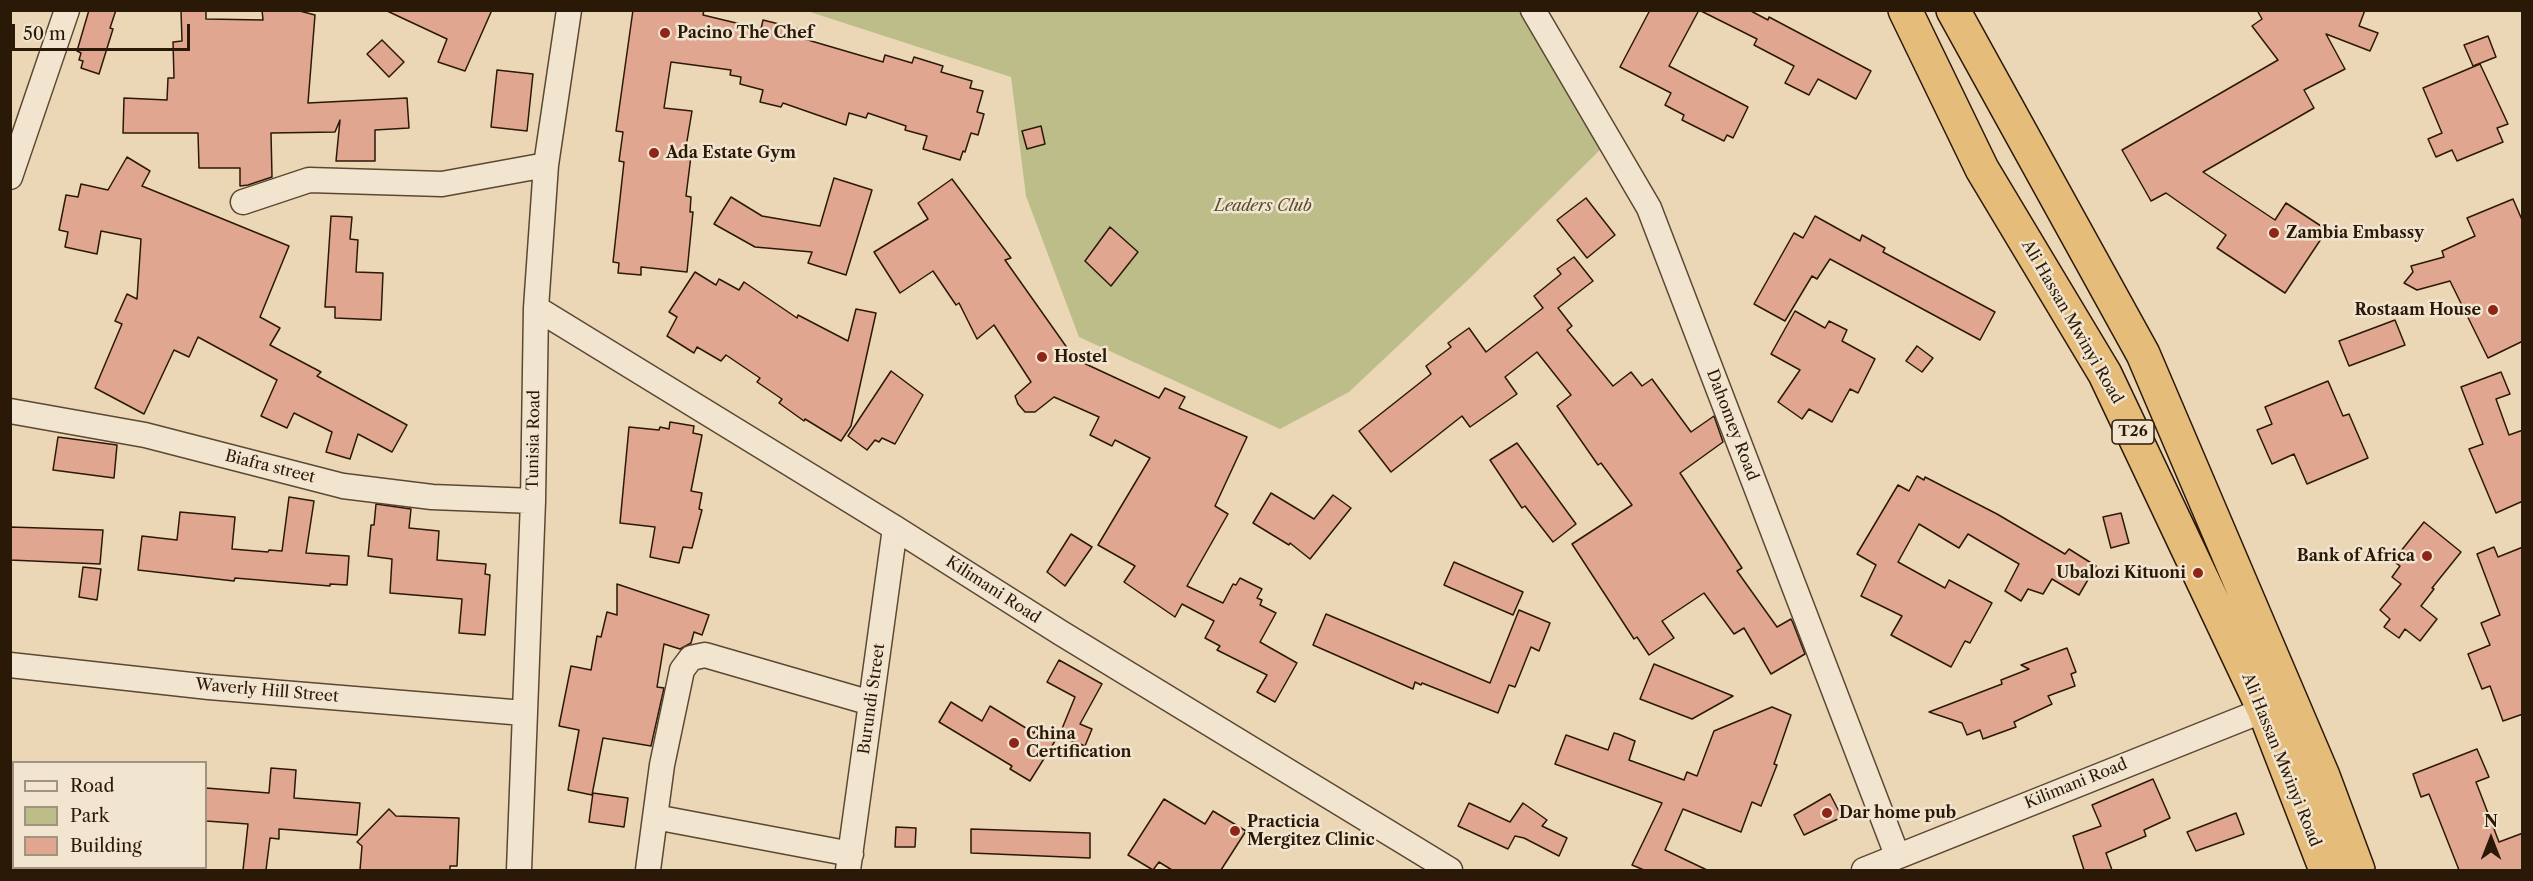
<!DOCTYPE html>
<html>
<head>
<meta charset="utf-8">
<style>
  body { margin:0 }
  #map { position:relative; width:2533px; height:881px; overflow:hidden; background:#ebd7b6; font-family:"Libre Caslon Text",serif }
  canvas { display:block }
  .frame { position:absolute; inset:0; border:12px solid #2b1907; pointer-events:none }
  .legend { position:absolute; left:12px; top:761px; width:195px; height:108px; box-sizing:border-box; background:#f2e5d0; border:2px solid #a29380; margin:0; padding:8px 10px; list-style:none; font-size:18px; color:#2b1907 }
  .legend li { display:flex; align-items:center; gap:12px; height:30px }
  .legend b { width:30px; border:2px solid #a29380 }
  .north { position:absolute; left:2461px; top:809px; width:60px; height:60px; -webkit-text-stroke:4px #f2e5d0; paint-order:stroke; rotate:0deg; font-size:16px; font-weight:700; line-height:24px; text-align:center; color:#2b1907 }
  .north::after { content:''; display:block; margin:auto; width:21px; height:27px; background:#2b1907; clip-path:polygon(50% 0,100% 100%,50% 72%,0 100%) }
  .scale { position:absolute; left:12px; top:24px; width:178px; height:27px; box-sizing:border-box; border:3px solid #2b1907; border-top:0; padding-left:8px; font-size:18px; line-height:21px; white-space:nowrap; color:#2b1907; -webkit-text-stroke:4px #f2e5d0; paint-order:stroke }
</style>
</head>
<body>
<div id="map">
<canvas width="2533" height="881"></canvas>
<div class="frame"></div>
<ul class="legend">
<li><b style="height:8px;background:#f2e5d0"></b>Road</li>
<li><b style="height:16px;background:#bdbd8a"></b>Park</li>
<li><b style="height:16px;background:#e1a690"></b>Building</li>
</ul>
<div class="north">N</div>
<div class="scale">50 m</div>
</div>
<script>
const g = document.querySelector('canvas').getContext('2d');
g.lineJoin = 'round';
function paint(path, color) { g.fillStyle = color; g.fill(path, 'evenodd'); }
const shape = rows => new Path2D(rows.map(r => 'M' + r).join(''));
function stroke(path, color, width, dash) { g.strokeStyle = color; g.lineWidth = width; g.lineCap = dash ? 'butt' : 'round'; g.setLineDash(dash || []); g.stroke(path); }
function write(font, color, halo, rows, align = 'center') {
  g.font = font + ' "Libre Caslon Text",serif'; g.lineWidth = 5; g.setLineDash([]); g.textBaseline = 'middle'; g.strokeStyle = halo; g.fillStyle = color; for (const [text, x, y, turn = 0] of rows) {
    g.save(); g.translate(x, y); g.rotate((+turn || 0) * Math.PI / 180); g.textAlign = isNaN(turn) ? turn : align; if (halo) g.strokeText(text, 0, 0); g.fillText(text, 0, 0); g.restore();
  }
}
paint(shape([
  [807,11,1519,11,1603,147,1470,278,1349,392,1280,429,1079,337,1026,196,1011,77]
]), '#bdbd8a');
const building = shape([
  [89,10,116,10,110,28,113,29,99,74,81,68,83,61,79,60,81,53,77,51,89,10],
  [181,10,206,10,206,19,263,20,262,10,296,10,315,15,308,103,407,98,409,128,375,130,375,161,336,161,340,120,335,132,271,133,272,177,248,185,240,186,240,168,199,168,198,133,123,133,124,98,167,100,168,78,174,78,173,42,182,41,181,10],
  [385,10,492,10,465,71,438,62,447,39,385,10],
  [633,10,704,10,703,15,761,29,763,20,803,30,801,38,883,62,885,55,912,63,914,57,943,66,941,72,972,81,970,88,983,91,977,112,984,114,978,135,971,133,965,152,963,151,960,160,923,149,927,136,905,130,906,126,868,113,866,118,849,113,846,125,783,103,781,107,760,102,763,90,740,84,741,77,730,75,731,70,671,62,664,108,692,111,686,147,692,148,686,196,691,197,690,212,693,212,687,272,641,267,641,275,618,273,619,263,613,262,624,162,619,161,623,132,616,131,633,10],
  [1650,10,1699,10,1669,66,1748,107,1733,138,1727,135,1724,141,1682,120,1684,115,1665,105,1671,93,1620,67,1650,10],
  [1699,10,1749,10,1768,20,1769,17,1871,71,1856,99,1818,79,1809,95,1785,83,1794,66,1754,45,1757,39,1699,10],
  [2257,10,2365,10,2359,26,2378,33,2370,51,2326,34,2345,69,2304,90,2314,108,2203,172,2275,220,2286,203,2327,230,2285,293,2217,248,2226,235,2166,193,2151,201,2122,150,2278,60,2252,26,2262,19,2257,10],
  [2488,36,2496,57,2473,66,2464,45,2488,36],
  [382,40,404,62,389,77,367,54,382,40],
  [2480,64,2508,124,2497,128,2503,142,2457,161,2452,150,2436,157,2428,139,2442,133,2423,88,2480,64],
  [497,70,533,74,527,131,491,127,497,70],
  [1041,126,1045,144,1027,149,1022,131,1041,126],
  [127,157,150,171,142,186,289,246,260,317,280,328,270,345,321,372,317,376,407,425,392,452,358,434,350,459,326,452,332,432,294,413,287,428,261,416,277,380,198,337,189,357,174,350,144,414,95,388,122,324,115,321,127,294,137,299,141,239,101,231,97,254,65,247,68,232,59,230,66,195,78,197,81,184,108,190,127,157],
  [834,178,872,190,846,275,808,263,812,252,755,247,714,224,731,197,762,216,820,226,834,178],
  [952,179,1011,258,1005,260,1075,359,1159,398,1165,388,1185,397,1179,408,1247,437,1215,506,1228,514,1187,586,1223,603,1233,584,1236,585,1240,578,1262,589,1257,598,1262,600,1260,605,1276,613,1260,642,1297,663,1275,702,1257,692,1267,675,1217,650,1220,646,1205,638,1214,621,1182,604,1175,617,1124,582,1135,566,1098,545,1150,458,1115,440,1112,446,1090,435,1099,417,1054,397,1035,412,1025,412,1018,404,1015,396,1031,382,994,325,977,339,959,303,956,305,933,271,900,293,874,252,928,219,918,203,952,179],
  [1586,198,1615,235,1587,258,1557,220,1586,198],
  [2513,199,2523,222,2523,341,2488,358,2450,281,2417,290,2404,283,2413,272,2411,266,2444,257,2442,251,2475,236,2467,218,2513,199],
  [331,216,352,217,350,239,358,240,356,272,383,273,381,320,335,318,335,307,325,307,331,216],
  [1815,216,1860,241,1862,235,1885,248,1883,252,1995,312,1980,340,1830,259,1817,279,1812,276,1785,321,1754,304,1794,233,1803,238,1815,216],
  [1110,227,1138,252,1111,286,1085,261,1110,227],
  [1574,257,1593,281,1558,308,1572,326,1567,330,1613,386,1631,372,1642,386,1652,379,1691,432,1714,416,1723,442,1680,473,1742,568,1737,571,1777,627,1791,619,1793,623,1805,654,1771,674,1744,628,1734,634,1704,593,1662,621,1674,638,1649,655,1637,637,1634,639,1572,544,1632,505,1601,463,1598,465,1557,406,1571,395,1537,352,1505,377,1517,394,1470,427,1462,416,1391,472,1359,431,1431,374,1426,366,1451,347,1448,343,1469,328,1486,352,1543,308,1534,296,1561,274,1557,269,1574,257],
  [695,272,716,285,719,279,739,290,744,282,797,318,798,315,848,341,856,309,876,313,851,426,841,441,805,419,804,421,779,403,782,399,757,382,760,378,726,355,721,361,697,347,694,353,667,336,677,317,669,312,695,272],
  [1795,311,1825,328,1829,321,1847,330,1842,341,1875,359,1858,393,1850,389,1832,422,1809,409,1802,419,1778,402,1800,370,1771,354,1795,311],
  [2395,320,2405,345,2349,366,2339,341,2395,320],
  [1917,346,1933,358,1922,372,1906,361,1917,346],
  [891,371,923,395,895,444,882,438,879,442,875,440,867,450,848,436,891,371],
  [2501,372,2510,394,2496,399,2509,435,2523,430,2523,501,2496,513,2469,449,2483,444,2461,387,2501,372],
  [2328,381,2343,416,2349,414,2368,458,2307,484,2294,454,2272,464,2257,430,2272,424,2265,407,2328,381],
  [670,422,694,426,693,433,702,435,691,491,702,493,699,509,702,510,692,548,683,547,679,563,650,557,655,527,620,523,629,427,659,430,660,427,669,429,670,422],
  [58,437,117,445,114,478,53,470,58,437],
  [1517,443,1576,524,1553,542,1525,506,1522,508,1490,460,1517,443],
  [1917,476,1924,480,1925,477,1997,514,2065,554,2069,549,2096,566,2079,595,2052,579,2043,594,2028,589,2021,601,2005,591,2019,564,1968,534,1959,548,1919,524,1898,562,1945,588,1949,580,1992,603,1970,643,1965,641,1951,667,1891,635,1902,616,1861,596,1876,565,1857,554,1898,485,1909,491,1917,476],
  [1271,493,1314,519,1333,495,1351,508,1310,559,1290,543,1289,545,1253,523,1271,493],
  [289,497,314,501,306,553,349,556,347,585,330,584,330,586,235,578,234,581,138,570,142,536,177,540,180,512,235,517,232,549,268,552,269,550,282,551,289,497],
  [376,504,411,509,409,528,439,531,437,560,486,564,485,574,490,575,485,635,459,633,462,599,390,593,392,559,368,556,371,525,374,525,376,504],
  [2121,513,2129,543,2111,548,2103,517,2121,513],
  [2424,522,2461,552,2432,588,2434,589,2421,606,2437,619,2420,641,2405,629,2399,638,2384,627,2390,619,2380,610,2401,584,2392,577,2400,566,2393,561,2424,522],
  [10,527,103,530,100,564,10,560,10,527],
  [1071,534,1092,547,1065,586,1047,572,1071,534],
  [2494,547,2498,557,2523,547,2523,714,2503,721,2490,686,2482,689,2468,654,2490,645,2481,623,2500,615,2477,554,2494,547],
  [1454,562,1523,592,1513,615,1444,585,1454,562],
  [83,567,101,569,97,600,79,597,83,567],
  [617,584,709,615,702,635,694,632,691,643,680,649,664,644,657,687,664,688,651,746,603,738,592,795,568,790,579,730,559,726,571,666,591,670,597,636,601,637,607,612,617,615,617,584],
  [1519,610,1550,623,1539,651,1531,647,1515,687,1509,685,1498,713,1422,683,1421,685,1415,682,1413,689,1313,645,1326,614,1490,683,1519,610],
  [2067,648,2076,672,2071,674,2075,686,2048,696,2052,704,2014,722,2016,727,1983,739,1980,730,1967,735,1962,723,1929,712,2002,684,2001,680,2029,669,2021,665,2067,648],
  [1059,660,1102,684,1080,724,1092,729,1085,746,1059,736,1075,697,1047,682,1059,660],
  [1654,664,1733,696,1692,719,1640,699,1654,664],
  [951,702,982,721,990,706,1034,733,1036,729,1055,741,1030,781,1010,769,1012,766,939,722,951,702],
  [1772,707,1791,715,1774,764,1777,765,1761,806,1752,802,1741,832,1683,809,1665,850,1707,870,1644,870,1632,865,1662,803,1555,764,1566,735,1608,750,1614,733,1618,734,1635,741,1629,760,1684,780,1687,772,1697,776,1714,731,1772,707],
  [2477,749,2489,777,2476,782,2499,842,2523,833,2523,870,2459,870,2429,794,2421,797,2413,774,2477,749],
  [271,768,296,770,294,798,360,803,357,835,279,829,279,839,270,838,266,870,243,870,248,824,206,821,206,788,269,793,271,768],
  [2153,779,2170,818,2144,830,2146,836,2106,853,2112,870,2084,870,2073,836,2101,826,2092,805,2153,779],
  [593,793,628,798,624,827,589,822,593,793],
  [1830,794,1842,817,1804,835,1794,815,1830,794],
  [1164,799,1205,824,1213,811,1246,831,1221,870,1172,870,1159,862,1153,870,1128,855,1164,799],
  [1469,803,1510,822,1523,803,1547,820,1542,826,1567,838,1559,856,1524,838,1515,836,1508,849,1458,826,1469,803],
  [389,809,396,816,459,818,457,866,450,866,450,870,360,870,362,846,357,842,389,809],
  [2236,813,2244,834,2196,851,2187,832,2236,813],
  [896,827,916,828,915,847,895,847,896,827],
  [971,829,1090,833,1090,858,971,853,971,829]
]);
paint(building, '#e1a690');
stroke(building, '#2b1907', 1.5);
const minor = shape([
  [1533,10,1649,208,1897,855],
  [10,177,67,10],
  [243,202,309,180,442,184,546,165],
  [536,308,895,528,1061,633,1450,870],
  [10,411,145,435,343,486,432,497,533,501],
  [10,665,209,687,524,713],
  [655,817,662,765,682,670,691,658,705,655,871,703],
  [10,845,14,847],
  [55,868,63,870],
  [519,870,533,501,536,308,546,165,569,10],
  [648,870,655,817,851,854],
  [848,870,895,528],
  [1864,870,2279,704]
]);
const highway = shape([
  [1905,10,1982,169,2105,374,2264,710,2326,870],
  [1953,10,2143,354,2323,776,2358,870]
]);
stroke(minor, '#5b4833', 27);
stroke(highway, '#2b1907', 36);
stroke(minor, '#f2e5d0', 24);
stroke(highway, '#e6bc7b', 33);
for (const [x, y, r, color] of [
  [665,33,6,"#8f2418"],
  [654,153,6,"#8f2418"],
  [2274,233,6,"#8f2418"],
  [2493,310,6,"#8f2418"],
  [1042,357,6,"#8f2418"],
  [2427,556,6,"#8f2418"],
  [2198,573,6,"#8f2418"],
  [1014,743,6,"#8f2418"],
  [1827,813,6,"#8f2418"],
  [1235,831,6,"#8f2418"]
]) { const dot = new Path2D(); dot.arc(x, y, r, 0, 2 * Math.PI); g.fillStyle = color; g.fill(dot); stroke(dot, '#f2e5d0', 2); }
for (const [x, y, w] of [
  [2133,432,42]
]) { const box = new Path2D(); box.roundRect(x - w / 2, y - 12, w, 24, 4.5); g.fillStyle = '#f2e5d0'; g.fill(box); stroke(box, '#2b1907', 1.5); }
write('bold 15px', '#2b1907', null, [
  ["T26",2133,432]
]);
write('bold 16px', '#2b1907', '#f2e5d0', [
  ["Pacino The Chef",677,33],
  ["Ada Estate Gym",666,153],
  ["Zambia Embassy",2286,233],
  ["Rostaam House",2481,310,"right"],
  ["Hostel",1054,357],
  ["Bank of Africa",2415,556,"right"],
  ["Ubalozi Kituoni",2186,573,"right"],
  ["China",1026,734],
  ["Certification",1026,752],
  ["Dar home pub",1839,813],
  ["Practicia",1247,822],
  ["Mergitez Clinic",1247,840]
], 'left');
write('italic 16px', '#574a2e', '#f2e5d0', [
  ["Leaders Club",1263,206]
]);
write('16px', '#2b1907', '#f2e5d0', [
  ["Ali Hassan Mwinyi Road",2072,322,60],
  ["Dahomey Road",1732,425,69],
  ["Tunisia Road",534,440,-89],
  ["Biafra street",270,467,14],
  ["Kilimani Road",993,590,33],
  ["Waverly Hill Street",267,691,5],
  ["Burundi Street",872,699,-82],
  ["Ali Hassan Mwinyi Road",2281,760,68],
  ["Kilimani Road",2076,784,-22]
]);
</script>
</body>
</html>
